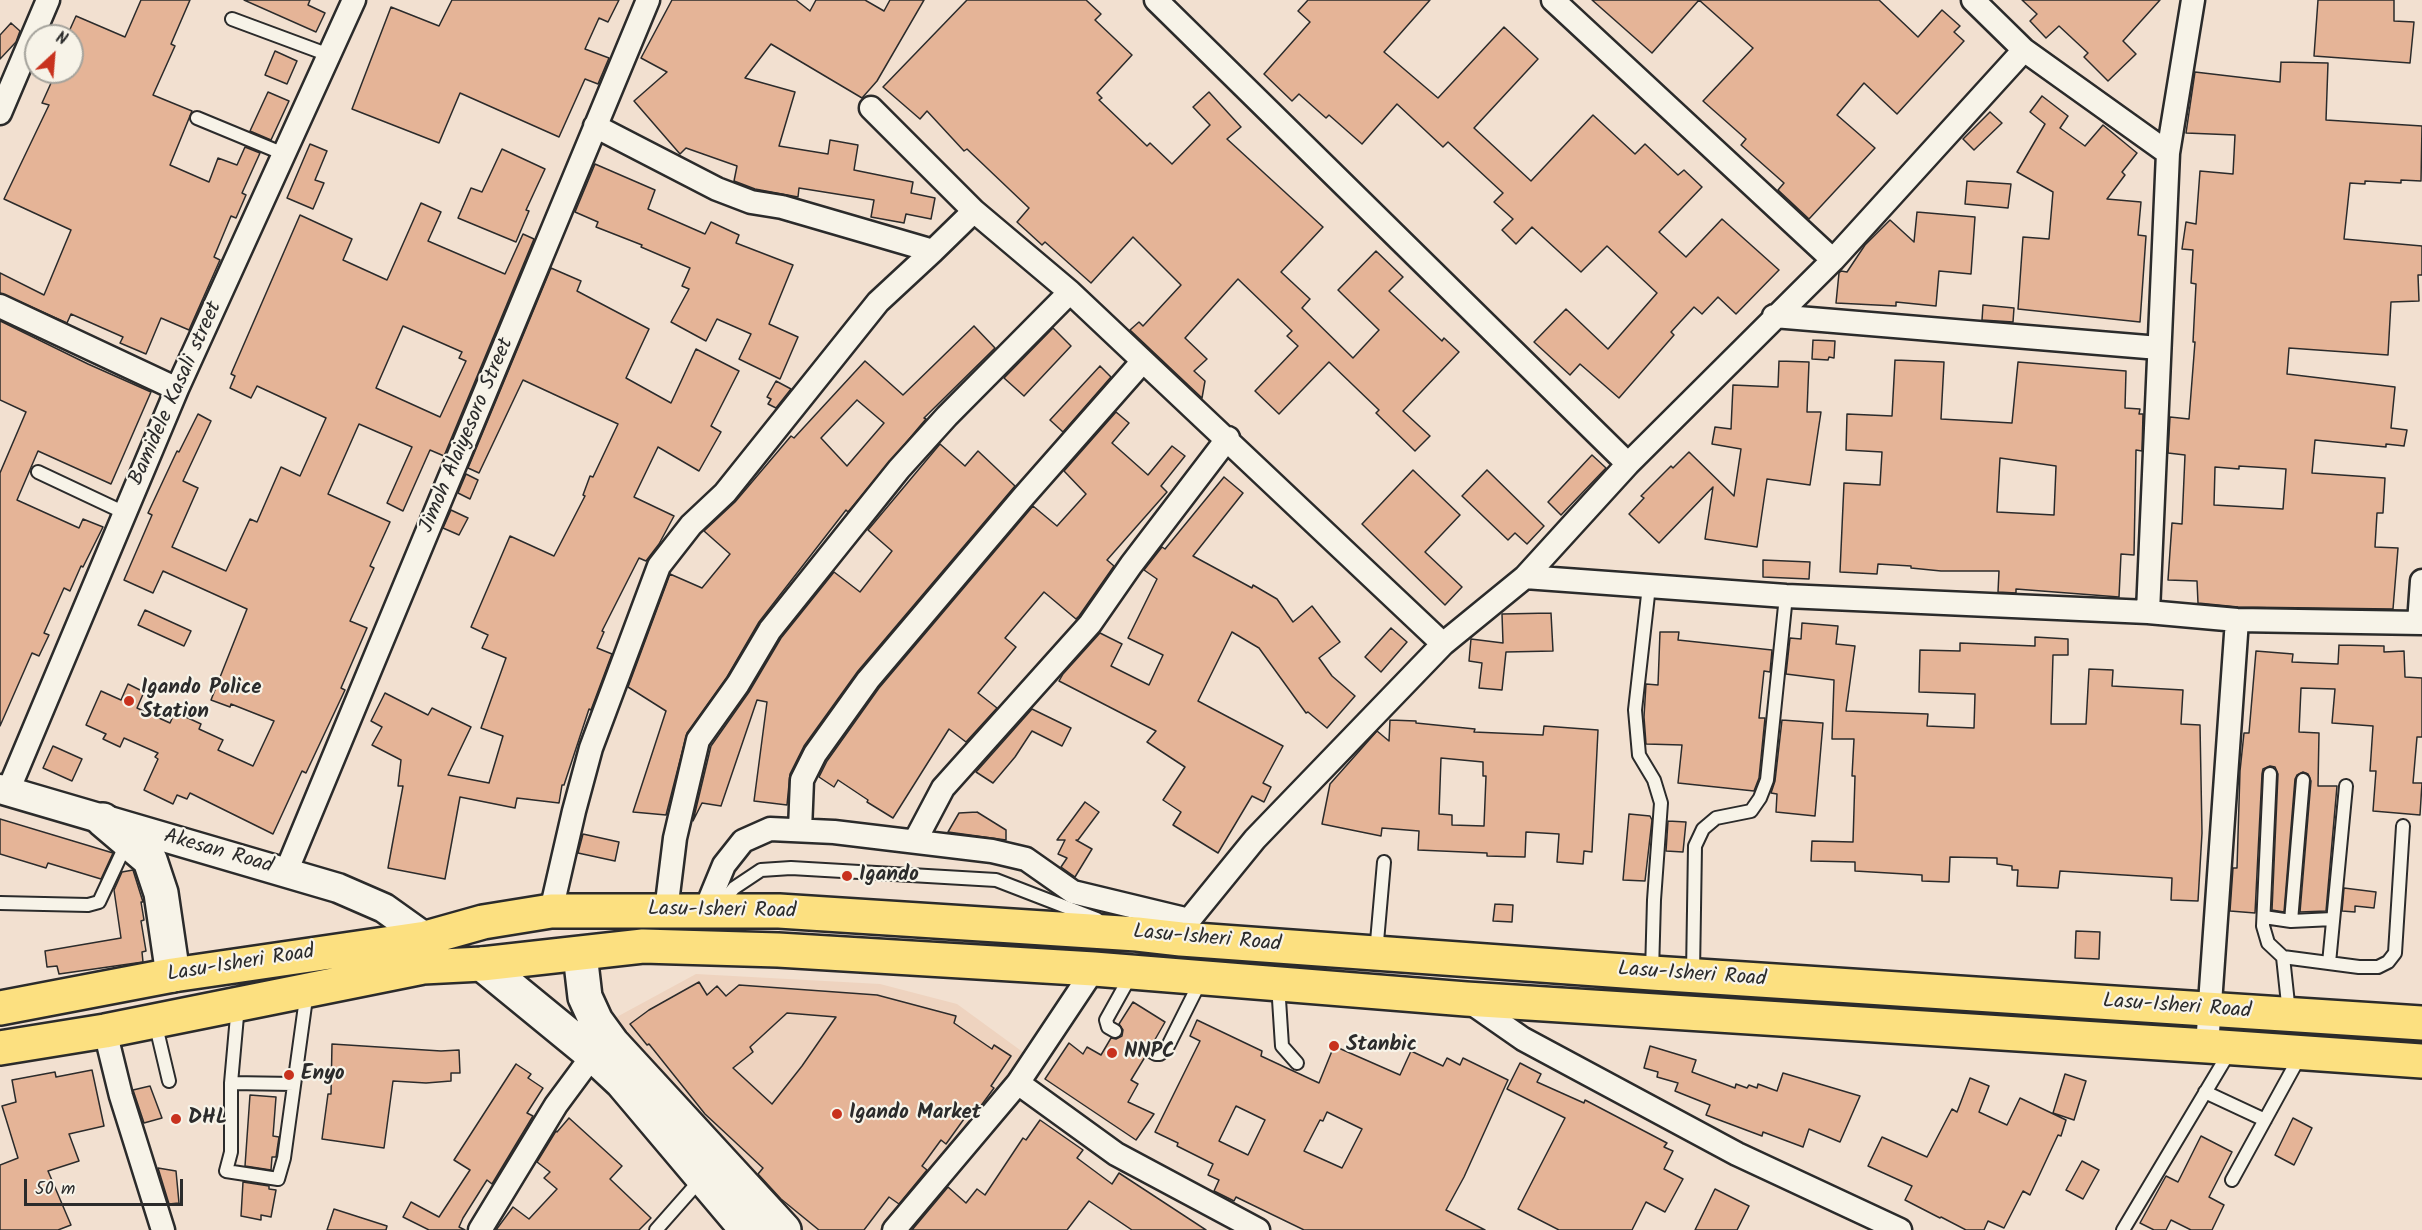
<!DOCTYPE html>
<html>
<head>
<meta charset="utf-8">
<style>
  body { margin:0 }
  #map { position:relative; width:2422px; height:1230px; overflow:hidden; background:#f2e0d0; font-family:Kalam,sans-serif }
  canvas { display:block }
  .north { position:absolute; left:24px; top:24px; width:60px; height:60px; box-sizing:border-box; background:#f7f3e8; border:2px solid #a5a39c; border-radius:50%; rotate:26deg; font-size:16px; font-weight:700; line-height:24px; text-align:center; color:#2b2b2b }
  .north::after { content:''; display:block; margin:auto; width:21px; height:27px; background:#c8321e; clip-path:polygon(50% 0,100% 100%,50% 72%,0 100%) }
  .scale { position:absolute; left:24px; top:1179px; width:159px; height:27px; box-sizing:border-box; border:3px solid #2b2b2b; border-top:0; padding-left:8px; font-size:18px; line-height:21px; white-space:nowrap; color:#2b2b2b; -webkit-text-stroke:4px #f7f3e8; paint-order:stroke }
</style>
</head>
<body>
<div id="map">
<canvas width="2422" height="1230"></canvas>
<div class="north">N</div>
<div class="scale">50 m</div>
</div>
<script>
const g = document.querySelector('canvas').getContext('2d');
g.lineJoin = 'round';
function paint(path, color) { g.fillStyle = color; g.fill(path, 'evenodd'); }
const shape = rows => new Path2D(rows.map(r => 'M' + r).join(''));
function stroke(path, color, width, dash) { g.strokeStyle = color; g.lineWidth = width; g.lineCap = dash ? 'butt' : 'round'; g.setLineDash(dash || []); g.stroke(path); }
function write(font, color, halo, rows, align = 'center') {
  g.font = font + ' Kalam,sans-serif'; g.lineWidth = 4.5; g.setLineDash([]); g.textBaseline = 'middle'; g.strokeStyle = halo; g.fillStyle = color; for (const [text, x, y, turn = 0] of rows) {
    g.save(); g.translate(x, y); g.rotate((+turn || 0) * Math.PI / 180); g.textAlign = isNaN(turn) ? turn : align; if (halo) g.strokeText(text, 0, 0); g.fillText(text, 0, 0); g.restore();
  }
}
paint(shape([
  [696,974,880,984,957,1004,1031,1058,884,1230,792,1230,613,1019]
]), '#eed3bf');
const building = shape([
  [141,0,190,0,171,44,175,46,153,95,192,111,170,165,209,182,218,158,237,165,245,147,260,153,242,193,246,195,236,218,231,216,214,257,220,260,189,330,161,318,146,354,120,343,123,337,71,314,67,323,0,293,0,273,44,295,71,230,4,199,49,105,42,103,56,72,72,72,72,36,67,36,76,16,125,37,141,0],
  [244,0,310,0,308,5,325,13,316,32,244,0],
  [452,0,619,0,608,22,599,18,585,49,609,58,598,84,585,79,559,137,460,93,439,143,352,109,391,7,439,26,452,0],
  [672,0,796,0,810,11,816,0,865,0,884,11,890,0,924,0,877,81,862,98,771,44,745,78,795,92,779,146,828,154,830,140,858,145,854,170,913,182,911,193,935,198,931,219,906,214,904,223,871,217,874,200,799,188,798,197,755,189,734,181,737,166,686,148,680,154,634,101,667,72,641,58,672,0],
  [967,0,1086,0,1101,14,1095,20,1132,55,1097,93,1102,98,1099,100,1147,146,1150,143,1172,164,1210,125,1193,107,1209,92,1241,127,1227,139,1323,227,1281,272,1310,299,1302,308,1353,358,1379,330,1338,290,1376,251,1403,277,1389,291,1442,341,1444,338,1459,352,1403,411,1430,436,1415,451,1376,413,1379,410,1329,362,1279,414,1255,391,1298,346,1287,336,1292,331,1238,279,1185,338,1207,359,1194,371,1205,381,1202,398,1130,330,1139,322,1143,326,1181,285,1133,237,1091,283,1045,242,1042,245,1017,222,1029,208,967,149,964,151,927,111,920,119,883,87,967,0],
  [1308,0,1430,0,1384,52,1438,98,1504,27,1538,59,1474,128,1531,181,1593,115,1635,154,1645,144,1678,175,1684,170,1702,187,1659,232,1686,257,1722,219,1779,270,1736,314,1718,297,1702,314,1694,307,1671,332,1674,335,1619,398,1580,364,1570,375,1534,342,1566,309,1608,349,1657,293,1607,246,1581,272,1532,227,1516,244,1502,230,1513,219,1494,202,1503,193,1448,142,1443,147,1397,104,1362,144,1329,115,1326,118,1299,94,1292,101,1264,74,1310,22,1298,11,1308,0],
  [1592,0,1699,0,1652,53,1592,0],
  [1699,0,1879,0,1918,37,1942,10,1960,26,1954,32,1964,41,1897,114,1864,83,1837,115,1875,148,1809,219,1778,190,1784,183,1741,145,1746,139,1703,101,1753,48,1699,0],
  [2022,0,2160,0,2123,41,2136,54,2108,81,2084,57,2088,53,2059,26,2046,38,2030,21,2037,14,2022,0],
  [2318,0,2394,0,2394,21,2414,22,2410,63,2314,56,2318,0],
  [11,23,20,31,16,42,0,59,0,35,11,23],
  [275,51,297,61,287,84,265,75,275,51],
  [2281,62,2328,63,2326,120,2422,126,2421,181,2401,180,2401,183,2365,181,2365,184,2350,183,2344,239,2422,246,2422,275,2418,275,2419,301,2391,302,2388,355,2289,348,2287,374,2395,387,2391,428,2407,430,2404,446,2386,444,2386,447,2315,440,2312,473,2385,478,2383,513,2377,513,2375,547,2398,548,2393,609,2238,607,2198,603,2197,581,2168,580,2172,523,2182,524,2185,455,2168,453,2170,417,2189,419,2195,342,2193,342,2196,284,2191,283,2193,250,2182,249,2186,222,2196,224,2200,171,2233,174,2235,135,2186,133,2195,72,2280,82,2281,62],
  [2239,466,2286,469,2283,509,2214,505,2215,467,2239,469,2239,466],
  [268,92,289,101,271,140,250,131,268,92],
  [2042,96,2068,116,2060,128,2085,146,2103,125,2137,153,2122,172,2125,175,2107,199,2141,202,2138,235,2146,236,2140,322,2018,309,2023,237,2049,239,2053,192,2017,172,2045,124,2030,112,2042,96],
  [1990,112,2002,123,1974,150,1963,139,1990,112],
  [310,144,327,151,315,180,324,183,313,209,287,198,310,144],
  [502,149,545,169,526,210,529,211,516,242,458,218,471,188,482,192,502,149],
  [595,164,655,190,648,209,705,234,711,222,739,235,736,243,793,265,769,324,798,337,780,379,739,359,751,334,717,319,706,341,671,322,689,289,682,286,690,268,641,247,642,245,596,227,598,222,575,212,595,164],
  [1967,181,2011,184,2008,208,1965,204,1967,181],
  [421,203,441,212,428,241,505,274,523,234,534,239,444,456,430,450,403,511,387,503,412,447,359,424,328,494,390,522,370,566,374,568,350,621,367,628,341,688,345,690,306,773,302,771,273,834,190,793,187,799,177,795,173,804,144,790,158,759,155,757,158,753,124,738,120,747,103,739,106,734,86,725,101,691,121,700,128,684,144,692,137,708,170,723,175,712,201,724,199,729,223,740,218,750,253,766,274,721,231,704,230,707,211,700,247,609,163,571,153,593,124,580,152,515,148,513,177,451,179,452,198,414,211,421,183,481,198,488,172,547,226,571,250,519,257,522,281,467,300,476,326,418,257,386,251,398,230,388,235,376,231,374,300,215,352,239,343,260,387,280,421,203],
  [403,326,462,352,459,358,466,361,440,417,376,388,403,326],
  [1917,212,1975,217,1971,274,1939,271,1936,306,1896,302,1896,306,1836,303,1839,273,1841,271,1847,272,1865,245,1890,220,1914,242,1917,212],
  [551,268,581,281,577,291,649,329,626,378,671,403,696,349,739,371,711,426,721,432,699,471,658,447,634,497,674,516,659,544,646,561,639,558,602,631,604,632,597,648,612,654,591,710,589,709,564,785,562,785,559,803,517,798,515,808,460,797,445,879,388,868,403,786,398,786,401,760,372,745,382,727,371,721,385,693,428,715,432,708,471,727,448,775,489,783,503,736,481,728,506,658,482,648,488,635,471,627,510,536,554,556,585,496,583,495,590,476,593,477,618,424,523,380,479,473,468,468,551,268],
  [1983,305,2014,308,2013,322,1982,320,1983,305],
  [0,321,88,364,151,392,111,484,38,451,17,500,79,528,83,519,103,527,83,567,81,566,70,591,64,588,44,633,49,635,39,656,32,653,0,726,0,473,26,412,0,400,0,321],
  [974,326,995,348,924,418,926,419,920,426,848,512,846,510,759,622,727,677,687,733,666,815,633,812,666,711,628,687,670,574,702,588,730,554,704,531,735,502,791,436,794,438,865,361,903,395,974,326],
  [857,400,884,423,847,466,821,438,857,400],
  [1053,328,1071,346,1024,396,1004,378,1053,328],
  [1813,340,1835,341,1834,358,1829,357,1828,360,1812,359,1813,340],
  [1895,360,1944,362,1941,419,2012,423,2018,362,2126,371,2125,408,2140,409,2139,414,2143,414,2142,451,2136,450,2134,555,2121,554,2119,597,2016,589,2016,593,1998,592,1999,571,1941,571,1911,568,1911,566,1878,564,1877,574,1840,572,1844,483,1880,485,1882,452,1846,450,1847,414,1892,416,1895,360],
  [2000,458,2056,466,2054,515,1997,512,2000,458],
  [1779,361,1809,362,1807,412,1821,412,1810,485,1767,479,1757,547,1705,539,1713,487,1659,543,1629,514,1644,498,1641,496,1671,466,1673,468,1689,452,1734,496,1741,449,1712,444,1715,427,1731,429,1733,385,1778,387,1779,361],
  [1100,366,1111,377,1063,432,1050,420,1100,366],
  [776,381,791,389,776,408,768,404,771,399,767,397,776,381],
  [1116,412,1129,423,1112,443,1148,475,1172,446,1185,456,1161,486,1167,492,1107,560,1114,566,1079,616,1076,619,1044,592,1005,638,1016,647,978,693,997,708,966,742,949,729,893,818,867,802,868,800,838,780,834,787,819,777,827,761,879,688,1033,506,1057,526,1086,494,1064,471,1116,412],
  [940,444,965,466,978,451,1015,486,858,671,804,746,790,774,787,805,754,801,767,702,757,700,721,806,702,803,693,821,711,746,749,692,781,638,834,572,860,592,892,551,868,530,940,444],
  [1592,455,1606,468,1561,515,1548,502,1592,455],
  [1413,470,1460,515,1425,552,1462,587,1445,605,1362,524,1413,470],
  [1487,470,1544,526,1527,544,1515,533,1508,540,1462,496,1487,470],
  [466,474,478,480,470,499,458,493,466,474],
  [1224,477,1243,493,1193,556,1252,588,1253,585,1277,599,1293,622,1312,606,1340,642,1319,658,1332,676,1355,696,1327,728,1308,712,1306,713,1259,648,1232,632,1198,701,1283,746,1263,783,1271,787,1264,802,1252,796,1218,853,1173,825,1181,812,1163,800,1185,767,1147,742,1156,731,1059,681,1063,674,1100,633,1122,644,1111,666,1149,685,1163,655,1128,638,1157,579,1144,570,1162,547,1165,549,1224,477],
  [451,510,468,518,459,535,443,528,451,510],
  [1763,560,1810,562,1809,579,1763,577,1763,560],
  [145,610,191,631,184,646,138,625,145,610],
  [1551,613,1553,651,1506,652,1502,690,1479,688,1482,663,1469,661,1471,639,1503,643,1502,614,1551,613],
  [1802,623,1838,626,1836,644,1855,646,1846,711,1928,714,1927,726,1974,728,1975,694,1919,692,1920,650,1960,651,1960,643,2035,646,2035,637,2068,639,2068,655,2053,655,2051,724,2086,724,2089,669,2113,670,2112,686,2183,690,2181,724,2200,725,2202,833,2198,901,2171,900,2172,878,2060,871,2058,888,2017,886,2018,870,2012,870,2012,866,1997,864,1997,858,1950,857,1949,882,1922,881,1922,875,1855,871,1855,862,1811,861,1812,841,1853,842,1855,776,1852,776,1854,739,1832,739,1834,680,1786,674,1790,638,1801,639,1802,623],
  [1391,628,1407,642,1381,672,1365,657,1391,628],
  [1660,632,1679,632,1678,640,1772,650,1770,672,1764,671,1759,718,1765,718,1759,778,1754,791,1678,783,1682,745,1646,744,1644,717,1646,684,1658,685,1660,632],
  [2339,645,2384,646,2384,652,2404,651,2405,677,2422,678,2422,737,2417,737,2413,783,2422,783,2420,815,2373,811,2376,771,2370,771,2373,726,2332,723,2335,689,2301,688,2299,732,2319,733,2318,786,2337,786,2326,911,2300,912,2311,781,2308,774,2303,772,2297,775,2295,779,2284,912,2272,910,2278,774,2275,767,2270,766,2263,769,2262,774,2255,913,2230,911,2233,868,2237,868,2240,771,2244,733,2249,733,2256,651,2293,654,2292,662,2338,664,2339,645],
  [1032,709,1071,728,1062,746,1032,731,1015,757,993,783,976,772,1032,709],
  [1390,720,1416,721,1416,723,1475,729,1474,732,1543,735,1544,726,1598,730,1592,852,1584,851,1583,864,1557,862,1559,834,1526,832,1525,857,1487,856,1487,853,1418,850,1419,831,1382,828,1381,836,1322,824,1330,784,1377,731,1389,741,1390,720],
  [1441,758,1483,762,1483,776,1486,776,1484,826,1452,825,1452,815,1439,814,1441,758],
  [1782,720,1823,723,1815,816,1776,812,1777,794,1771,793,1775,781,1782,720],
  [53,746,82,759,72,781,43,768,53,746],
  [1085,802,1099,812,1078,840,1076,840,1092,849,1075,877,1061,867,1067,858,1058,854,1065,840,1057,840,1085,802],
  [977,812,1006,830,1006,840,948,832,959,813,977,812],
  [1629,814,1650,816,1652,820,1645,881,1623,880,1629,814],
  [0,819,113,853,101,879,48,863,46,868,0,854,0,819],
  [1668,821,1686,822,1683,852,1666,851,1668,821],
  [583,834,619,842,615,861,578,853,583,834],
  [133,870,143,902,141,902,144,920,141,921,146,951,142,952,143,962,59,974,57,966,47,967,45,951,121,938,114,890,122,872,133,870],
  [2344,888,2376,892,2374,908,2355,906,2355,912,2342,911,2344,888],
  [1495,904,1513,905,1512,922,1493,921,1495,904],
  [2076,931,2100,932,2099,959,2075,958,2076,931],
  [699,982,707,995,717,986,726,996,739,985,877,995,956,1016,954,1023,992,1049,994,1045,1011,1056,991,1086,994,1088,980,1107,973,1115,969,1112,946,1144,941,1140,922,1166,927,1170,899,1204,889,1197,864,1230,819,1230,781,1199,758,1174,763,1168,705,1114,649,1044,647,1045,630,1024,649,1010,699,982],
  [787,1013,836,1017,802,1066,772,1104,733,1068,753,1052,750,1047,787,1013],
  [1133,1002,1165,1022,1153,1043,1148,1042,1142,1045,1141,1051,1145,1057,1131,1080,1138,1084,1128,1102,1154,1114,1136,1140,1045,1079,1069,1043,1083,1054,1087,1047,1101,1055,1111,1038,1116,1039,1122,1036,1123,1030,1119,1024,1133,1002],
  [1197,1020,1262,1051,1261,1056,1319,1083,1334,1046,1400,1075,1411,1051,1443,1066,1447,1058,1460,1065,1463,1058,1508,1080,1464,1177,1446,1210,1485,1230,1304,1230,1236,1197,1234,1201,1214,1191,1219,1180,1208,1175,1213,1164,1177,1146,1178,1143,1155,1132,1200,1041,1190,1036,1197,1020],
  [1236,1106,1265,1120,1248,1155,1219,1141,1236,1106],
  [1327,1112,1362,1129,1342,1168,1304,1151,1320,1120,1323,1121,1327,1112],
  [332,1044,441,1051,459,1050,460,1073,451,1073,451,1081,426,1083,393,1081,384,1148,322,1139,328,1094,331,1094,332,1044],
  [1650,1046,1696,1060,1692,1072,1735,1088,1736,1084,1747,1088,1749,1085,1757,1088,1758,1084,1777,1091,1783,1073,1860,1096,1840,1142,1809,1129,1803,1147,1763,1132,1762,1136,1706,1115,1710,1105,1675,1091,1678,1083,1657,1077,1658,1072,1644,1068,1650,1046],
  [1520,1063,1541,1074,1537,1082,1584,1103,1585,1100,1667,1143,1664,1147,1673,1151,1664,1169,1683,1179,1665,1212,1646,1202,1632,1230,1559,1230,1518,1209,1565,1118,1507,1089,1520,1063],
  [516,1064,531,1074,528,1078,543,1088,527,1113,533,1116,492,1184,487,1180,463,1218,459,1227,465,1230,429,1230,403,1217,411,1202,439,1217,470,1170,454,1160,516,1064],
  [92,1070,104,1126,69,1134,79,1161,48,1171,71,1225,58,1230,0,1230,0,1165,18,1158,2,1106,16,1102,12,1080,55,1072,56,1077,92,1070],
  [2065,1074,2086,1081,2074,1120,2053,1113,2065,1074],
  [1970,1078,1989,1086,1979,1112,2007,1125,2020,1098,2066,1120,2061,1136,2058,1135,2030,1195,2023,1191,2004,1228,1988,1221,1984,1230,1966,1230,1941,1217,1940,1218,1905,1200,1912,1186,1868,1166,1882,1137,1927,1157,1952,1109,1957,1112,1970,1078],
  [150,1086,162,1118,144,1123,133,1090,150,1086],
  [250,1095,276,1097,273,1136,279,1137,276,1157,272,1157,271,1170,245,1166,250,1095],
  [569,1118,622,1166,610,1179,651,1218,639,1230,496,1230,513,1207,529,1219,557,1189,544,1178,550,1172,537,1162,556,1131,557,1132,569,1118],
  [2293,1118,2312,1128,2294,1165,2275,1155,2293,1118],
  [1040,1120,1083,1150,1077,1158,1112,1184,1119,1173,1206,1230,1132,1230,1089,1201,1067,1230,912,1230,948,1187,966,1203,977,1189,985,1195,1023,1138,1026,1140,1040,1120],
  [2201,1136,2232,1152,2209,1197,2224,1205,2212,1230,2191,1230,2171,1220,2166,1230,2154,1230,2140,1223,2166,1176,2178,1182,2201,1136],
  [2082,1161,2099,1170,2083,1199,2066,1190,2082,1161],
  [158,1168,176,1171,179,1203,169,1204,158,1168],
  [243,1182,269,1186,269,1189,276,1190,271,1217,261,1215,261,1220,241,1216,243,1182],
  [1715,1189,1749,1206,1737,1230,1695,1230,1715,1189],
  [334,1209,387,1226,386,1230,327,1230,334,1209]
]);
paint(building, '#e5b497');
stroke(building, '#2b2b2b', 1.5);
const service = shape([
  [232,19,329,55],
  [197,118,284,154],
  [38,472,125,513],
  [1649,586,1635,710,1639,755,1654,780,1661,803,1654,900,1652,972],
  [2270,774,2263,926,2268,943,2283,957,2359,967,2378,967,2388,962,2395,953,2403,826],
  [0,903,88,905,99,902,127,842],
  [719,906,734,888,761,870,791,868,996,880,1097,919],
  [2264,917,2291,921,2333,919],
  [2291,921,2303,780],
  [1376,953,1384,862],
  [2283,957,2289,1013],
  [2329,963,2346,786],
  [1693,973,1695,846,1703,829,1716,818,1751,811,1760,798,1767,780,1786,596],
  [1278,984,1282,1046,1297,1063],
  [238,1005,231,1083,231,1152,226,1171,278,1179,284,1158,307,991],
  [155,1022,169,1081],
  [1115,1031,1108,1027,1106,1020,1131,975],
  [1149,1050,1156,1054,1160,1054,1167,1048,1201,980],
  [231,1083,294,1084],
  [2205,1092,2265,1120],
  [2232,1180,2300,1056],
  [656,1230,701,1179],
  [2123,1230,2230,1051]
]);
const minor = shape([
  [1156,0,1628,464],
  [1553,0,1833,260],
  [1973,0,2024,50,2168,153],
  [871,108,974,211],
  [0,113,48,0],
  [595,126,717,189,751,202,782,207,933,251,974,211,1070,292,1443,644],
  [0,306,177,389],
  [1774,316,2159,348],
  [1525,577,1786,596,2148,612,2237,620,2422,623],
  [2148,612,2168,153,2193,0],
  [2419,623,2422,581],
  [8,791,177,389,354,0],
  [800,830,802,780,815,754,868,680,1024,496,1143,361],
  [915,841,943,788,1090,624,1131,565,1228,438],
  [286,872,648,0],
  [551,911,574,811,591,748,659,566,691,525,725,493,878,302,933,251],
  [666,911,675,838,698,740,738,684,770,630,899,469,947,416,1070,292],
  [705,911,724,865,743,841,770,829,834,832,992,851,1026,859,1073,892,1189,920],
  [1181,939,1189,920,1255,839,1443,644,1525,577,1628,464,1833,260,2024,50],
  [1467,1000,1523,1039,1737,1154,1900,1230],
  [105,1031,121,1096,163,1230],
  [2207,1046,2237,620],
  [1018,1083,1116,1154,1258,1230],
  [480,1230,556,1105,593,1055],
  [894,1230,1018,1083,1094,969]
]);
const tertiary = shape([
  [0,789,338,888,384,908,426,938]
]);
const secondary = shape([
  [103,820,150,860,161,893,173,975],
  [580,954,585,997,596,1021,612,1043,784,1230],
  [482,964,593,1055,622,1082,747,1230]
]);
const primary = shape([
  [0,1008,173,975,426,938,483,922,551,911,779,911,1137,934,1181,939,1652,973,2422,1023],
  [0,1048,105,1031,423,967,482,964,643,946,778,950,1094,969,1466,999,2207,1046,2422,1061]
]);
stroke(service, '#2b2b2b', 16);
stroke(minor, '#2b2b2b', 27);
stroke(tertiary, '#2b2b2b', 33);
stroke(secondary, '#2b2b2b', 38);
stroke(primary, '#2b2b2b', 38);
stroke(service, '#f7f3e8', 12);
stroke(minor, '#f7f3e8', 22);
stroke(tertiary, '#f7f3e8', 28);
stroke(secondary, '#f7f3e8', 33);
stroke(primary, '#fce080', 33);
for (const [x, y, r, color] of [
  [129,701,6,"#c8321e"],
  [847,876,6,"#c8321e"],
  [1334,1046,6,"#c8321e"],
  [1112,1053,6,"#c8321e"],
  [289,1075,6,"#c8321e"],
  [837,1114,6,"#c8321e"],
  [176,1119,6,"#c8321e"]
]) { const dot = new Path2D(); dot.arc(x, y, r, 0, 2 * Math.PI); g.fillStyle = color; g.fill(dot); stroke(dot, '#f7f3e8', 2); }
write('21px', '#2b2b2b', '#f7f3e8', [
  ["Bamidele Kasali street",177,394,-66],
  ["Jimoh Alaiyesoro Street",468,436,-67],
  ["Akesan Road",218,853,16],
  ["Lasu-Isheri Road",722,912,1],
  ["Lasu-Isheri Road",1207,940,5],
  ["Lasu-Isheri Road",241,965,-9],
  ["Lasu-Isheri Road",1692,976,4],
  ["Lasu-Isheri Road",2177,1008,4]
]);
write('bold 21px', '#2b2b2b', '#f7f3e8', [
  ["Igando Police",141,689],
  ["Station",141,713],
  ["Igando",859,876],
  ["Stanbic",1346,1046],
  ["NNPC",1124,1053],
  ["Enyo",301,1075],
  ["Igando Market",849,1114],
  ["DHL",188,1119]
], 'left');
</script>
</body>
</html>
